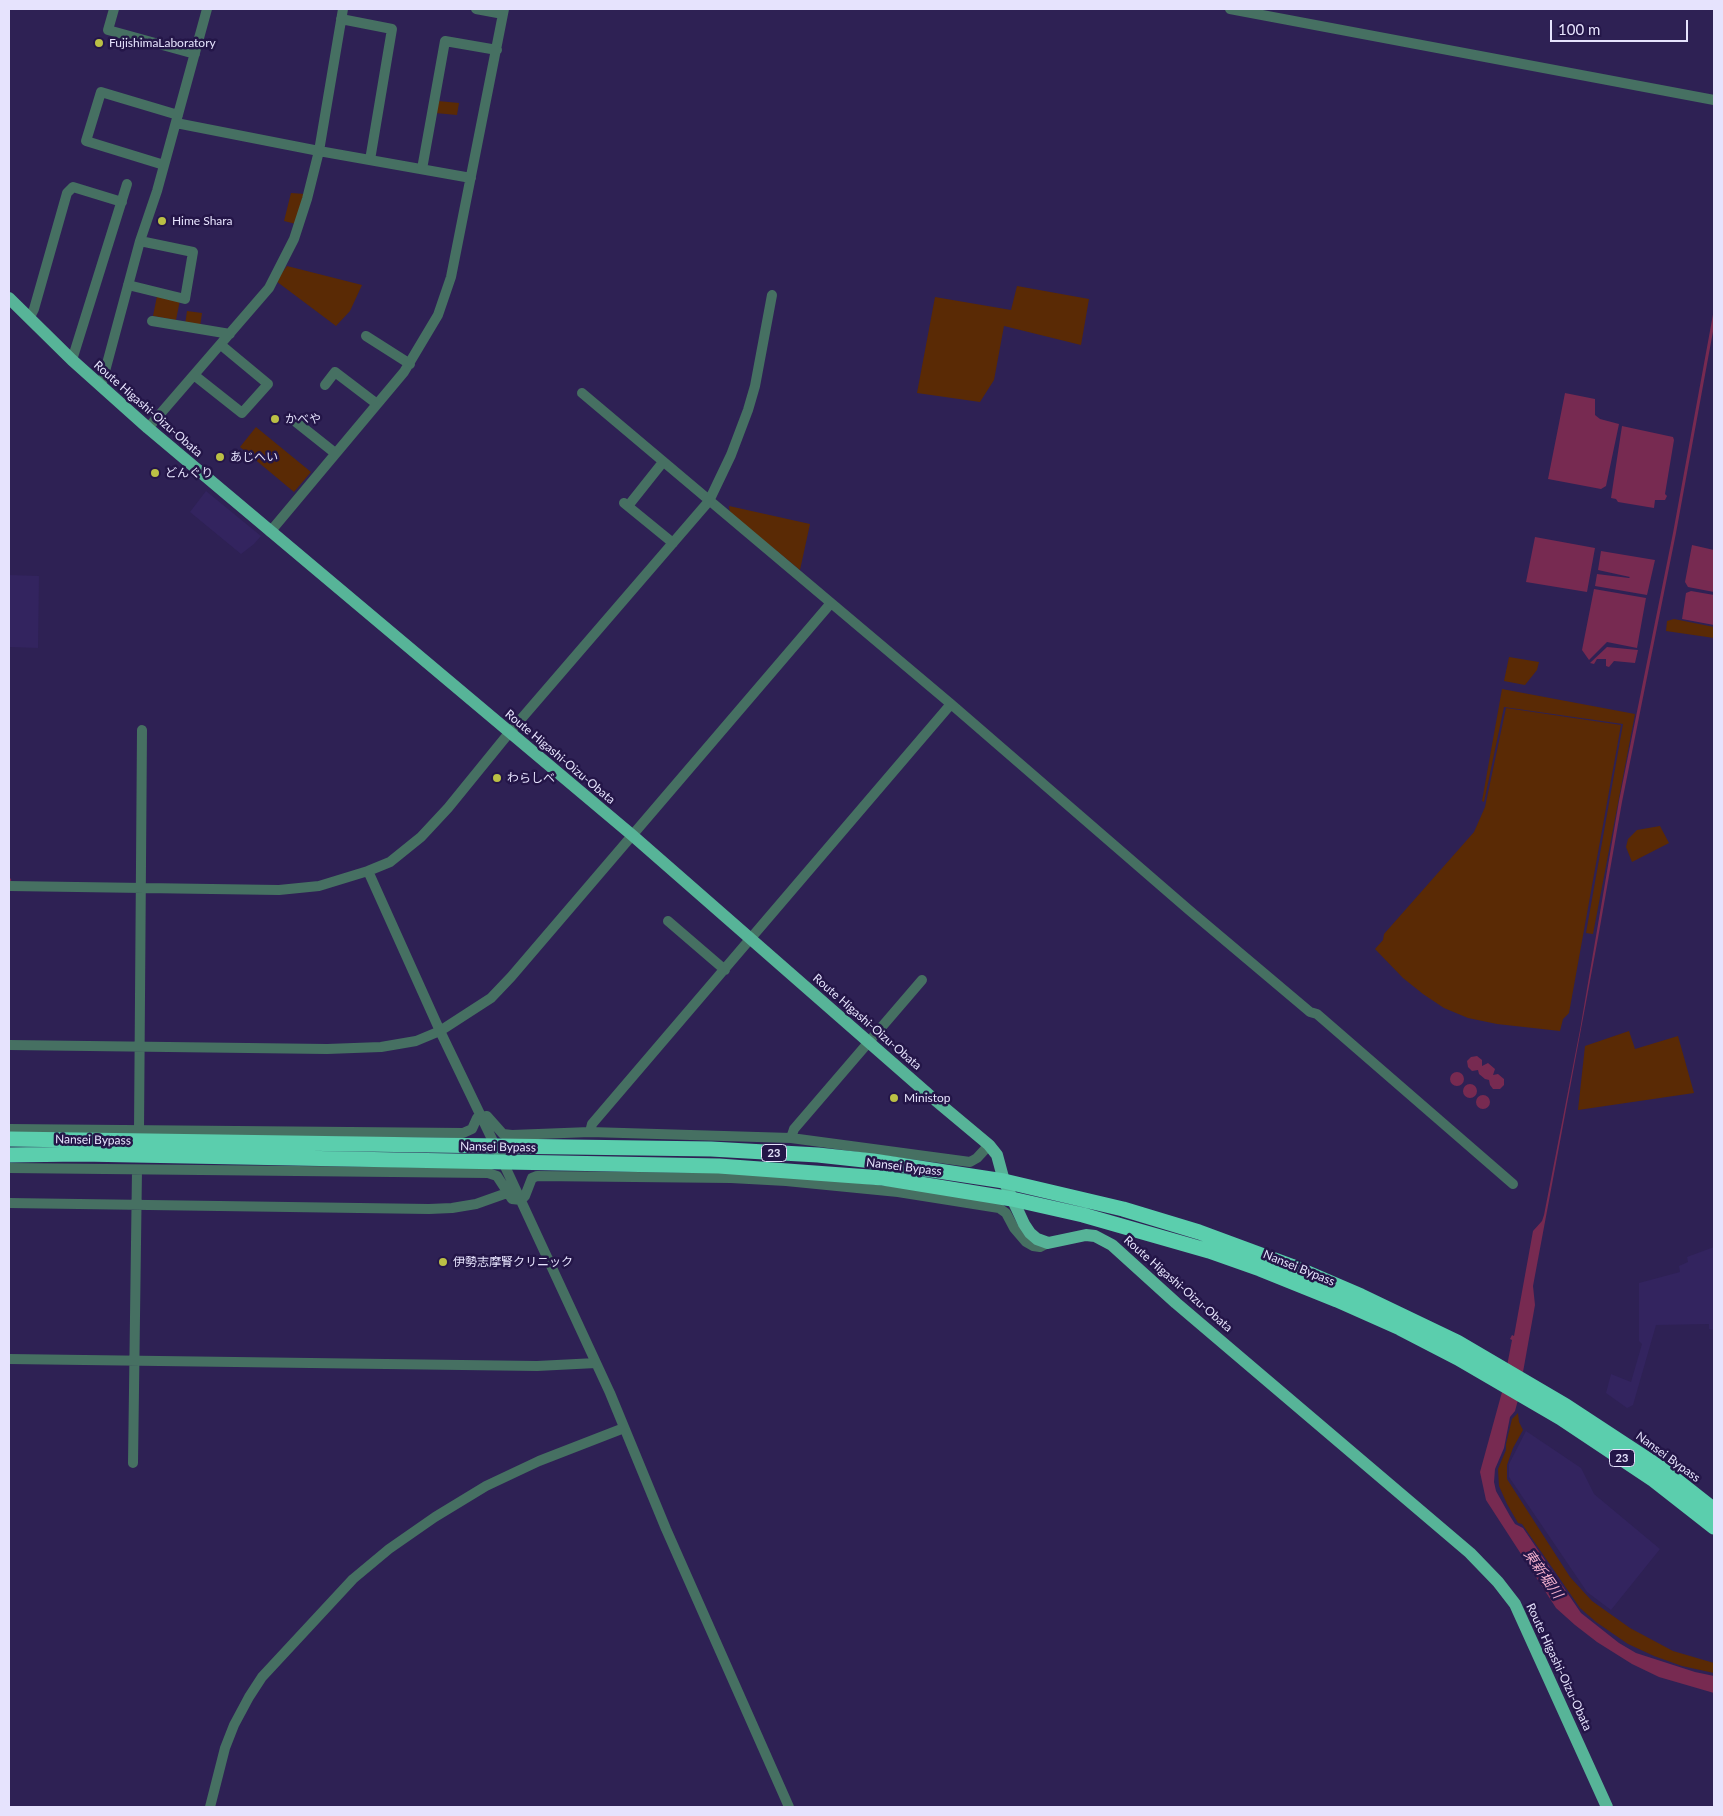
<!DOCTYPE html>
<html>
<head>
<meta charset="utf-8">
<style>
  body { margin:0 }
  #map { position:relative; width:1723px; height:1816px; overflow:hidden; background:#2e2154; font-family:Lato,sans-serif }
  canvas { display:block }
  .frame { position:absolute; inset:0; border:10px solid #e6e3fd; pointer-events:none }
  .scale { position:absolute; left:1550px; top:20px; width:138px; height:22px; box-sizing:border-box; border:2px solid #e6e3fd; border-top:0; padding-left:6px; font-size:15px; line-height:18px; white-space:nowrap; color:#e6e3fd; -webkit-text-stroke:4px #241648; paint-order:stroke }
</style>
</head>
<body>
<div id="map">
<canvas width="1723" height="1816"></canvas>
<div class="frame"></div>
<div class="scale">100 m</div>
</div>
<script>
const g = document.querySelector('canvas').getContext('2d');
g.lineJoin = 'round';
function paint(path, color) { g.fillStyle = color; g.fill(path, 'evenodd'); }
const shape = rows => new Path2D(rows.map(r => 'M' + r).join(''));
function stroke(path, color, width, dash) { g.strokeStyle = color; g.lineWidth = width; g.lineCap = dash ? 'butt' : 'round'; g.setLineDash(dash || []); g.stroke(path); }
function write(font, color, halo, rows, align = 'center') {
  g.font = font + ' Lato,"Noto Sans JP",sans-serif'; g.lineWidth = 5; g.setLineDash([]); g.textBaseline = 'middle'; g.strokeStyle = halo; g.fillStyle = color; for (const [text, x, y, turn = 0] of rows) {
    g.save(); g.translate(x, y); g.rotate((+turn || 0) * Math.PI / 180); g.textAlign = isNaN(turn) ? turn : align; if (halo) g.strokeText(text, 0, 0); g.fillText(text, 0, 0); g.restore();
  }
}
paint(shape([
  [206,491,261,536,254,544,241,554,190,512],
  [9,575,39,576,38,648,10,647,9,745],
  [1714,1247,1714,1330,1709,1329,1709,1324,1656,1325,1633,1405,1627,1408,1606,1393,1611,1374,1631,1382,1642,1344,1639,1341,1639,1283,1680,1272,1679,1266,1688,1262,1687,1257],
  [1526,1431,1581,1468,1594,1494,1660,1549,1611,1610,1587,1592,1509,1477,1509,1464]
]), '#33245f');
paint(shape([
  [438,101,459,103,457,115,435,113],
  [291,193,305,194,296,224,284,221],
  [287,266,362,285,350,311,336,326,276,281],
  [1017,286,1089,299,1081,345,1004,326,994,380,980,402,917,393,935,297,1011,310],
  [157,296,180,300,176,320,153,316],
  [187,311,202,313,200,327,185,325],
  [256,427,311,472,294,492,240,447],
  [729,506,810,524,800,570,730,513],
  [1674,619,1714,627,1714,638,1666,631,1667,621],
  [1509,657,1539,662,1537,670,1525,685,1504,681],
  [1502,689,1635,714,1593,934,1586,933,1623,724,1504,707,1484,802,1482,801],
  [1506,708,1621,725,1569,1013,1563,1019,1560,1031,1497,1024,1468,1018,1444,1008,1423,994,1403,978,1375,949,1383,940,1384,934,1474,832,1485,807],
  [1660,826,1669,843,1632,862,1626,847,1628,839,1637,830],
  [1629,1031,1635,1049,1678,1036,1694,1093,1578,1110,1585,1046],
  [1518,1413,1519,1422,1523,1430,1513,1448,1507,1465,1507,1479,1570,1577,1592,1601,1630,1628,1673,1651,1714,1663,1714,1673,1682,1666,1654,1656,1628,1644,1596,1622,1580,1608,1522,1524,1518,1523,1507,1504,1499,1486,1498,1469,1506,1450,1506,1444,1512,1419]
]), '#5a2a05');
paint(shape([
  [1714,309,1714,326,1676,533,1622,802,1598,938,1533,1286,1535,1305,1518,1400,1515,1411,1510,1417,1504,1448,1495,1469,1494,1482,1496,1491,1510,1516,1515,1524,1523,1528,1581,1613,1619,1643,1636,1653,1695,1672,1714,1676,1714,1693,1659,1677,1632,1664,1597,1642,1575,1625,1556,1608,1486,1500,1480,1472,1502,1392,1512,1340,1510,1339,1512,1335,1514,1336,1533,1231,1542,1221,1544,1215,1580,1030,1619,801,1673,533],
  [1565,393,1595,399,1595,415,1600,419,1619,424,1606,486,1601,489,1548,479],
  [1622,426,1673,437,1674,440,1665,494,1667,496,1665,500,1655,500,1654,508,1618,502,1616,499,1611,498],
  [1535,537,1595,548,1587,592,1526,582],
  [1692,545,1714,550,1714,592,1688,587,1685,582],
  [1601,551,1655,560,1647,595,1595,586,1597,574,1629,578,1630,577,1598,570],
  [1594,589,1646,598,1637,648,1607,642,1589,660,1582,650],
  [1691,591,1714,595,1714,625,1682,619,1686,593],
  [1607,647,1638,650,1635,663,1614,661,1609,667,1606,666,1606,659,1597,659,1594,664,1590,663],
  [1477,1056,1482,1060,1482,1066,1488,1063,1495,1069,1493,1075,1498,1074,1504,1079,1504,1085,1500,1089,1493,1089,1490,1085,1489,1080,1485,1079,1479,1074,1478,1070,1472,1071,1468,1067,1467,1061,1471,1057],
  '1450 1079a7 7 0 1 1 14 0a7 7 0 1 1-14 0Z',
  '1463 1091a7 7 0 1 1 14 0a7 7 0 1 1-14 0Z',
  '1476 1102a7 7 0 1 1 14 0a7 7 0 1 1-14 0Z'
]), '#772a51');
stroke(shape([
  [9,879,10,880]
]), '#772a51', 2.5);
stroke(shape([
  [114,9,108,30,195,54],
  [476,9,503,14],
  [1230,9,1714,100],
  [341,19,392,29,370,160],
  [176,123,319,151,471,178],
  [164,165,86,141,101,92,178,115],
  [422,169,445,41,497,50],
  [128,285,185,299,193,252,140,241],
  [30,317,34,309,67,193,73,187,122,202],
  [152,321,230,334],
  [366,336,410,364],
  [72,360,127,184],
  [194,375,242,413,268,384,221,345],
  [325,385,335,372,377,404],
  [101,386,140,241,157,191,207,9],
  [582,393,951,704,1189,910,1310,1012,1317,1014,1513,1184],
  [296,422,335,453],
  [148,428,269,288,294,239,307,199,319,151,343,9],
  [624,503,673,543],
  [628,506,663,462],
  [270,532,404,372,438,315,451,277,504,9],
  [368,871,440,1031,503,1162,610,1393,666,1529,789,1807],
  [9,886,279,890,319,886,368,871,390,862,421,837,448,808,509,733,709,501,731,455,748,410,755,386,772,295],
  [668,921,725,970],
  [9,1045,327,1049,381,1047,416,1041,440,1031,491,998,511,977,831,603],
  [9,1129,463,1133,472,1129,477,1118,487,1116,503,1134,512,1135,590,1132,791,1138,970,1162,977,1158,989,1145],
  [139,1130,142,730],
  [590,1132,592,1124,951,704],
  [791,1138,794,1129,922,980],
  [9,1168,488,1173,497,1176,512,1199,521,1200,525,1196,532,1178,537,1176,731,1178,786,1181,898,1192,999,1208,1006,1213,1014,1228,1026,1242,1033,1246,1040,1247,1048,1243],
  [9,1203,429,1209,452,1208,476,1204,507,1193],
  [9,1359,537,1366,596,1363],
  [133,1463,137,1170],
  [210,1807,225,1748,234,1725,249,1697,262,1677,353,1579,389,1549,435,1517,486,1486,539,1461,624,1428]
]), '#467062', 10);
stroke(shape([
  [9,298,72,360,148,428,632,835,928,1094,989,1145,997,1155,1004,1181,1024,1224,1030,1233,1037,1239,1048,1243,1086,1235,1095,1236,1112,1245,1176,1303,1470,1553,1498,1582,1515,1604,1607,1807]
]), '#57b498', 12);
stroke(shape([
  [9,1139,711,1149,818,1155,873,1161,1004,1181,1123,1209,1199,1232,1291,1266,1361,1296,1457,1342,1566,1406,1662,1469,1714,1510],
  [9,1155,81,1154,719,1166,883,1178,1012,1199,1083,1215,1209,1251,1260,1269,1337,1300,1400,1328,1458,1358,1561,1418,1654,1480,1714,1527]
]), '#5bcead', 15);
for (const [x, y, r, color] of [
  [99,43,5,"#bbc045"],
  [162,221,5,"#bbc045"],
  [275,419,5,"#bbc045"],
  [220,457,5,"#bbc045"],
  [155,473,5,"#bbc045"],
  [497,778,5,"#bbc045"],
  [894,1098,5,"#bbc045"],
  [443,1262,5,"#bbc045"]
]) { const dot = new Path2D(); dot.arc(x, y, r, 0, 2 * Math.PI); g.fillStyle = color; g.fill(dot); stroke(dot, '#241648', 2); }
for (const [x, y, w] of [
  [774,1153,25],
  [1622,1458,25]
]) { const box = new Path2D(); box.roundRect(x - w / 2, y - 8.5, w, 17, 4); g.fillStyle = '#241648'; g.fill(box); stroke(box, '#e6e3fd', 1); }
write('bold 11px', '#e6e3fd', null, [
  ["23",774,1153],
  ["23",1622,1458]
]);
write('12px', '#e6e3fd', '#241648', [
  ["FujishimaLaboratory",109,43],
  ["Hime Shara",172,221],
  ["かべや",285,419],
  ["あじへい",230,457],
  ["どんぐり",165,473],
  ["わらしべ",507,778],
  ["Ministop",904,1098],
  ["伊勢志摩腎クリニック",453,1262]
], 'left');
write('12px', '#e6e3fd', '#241648', [
  ["Route Higashi-Oizu-Obata",148,409,41],
  ["Route Higashi-Oizu-Obata",560,757,40],
  ["Route Higashi-Oizu-Obata",867,1022,41],
  ["Nansei Bypass",93,1140,1],
  ["Nansei Bypass",498,1147,1],
  ["Nansei Bypass",904,1167,7],
  ["Nansei Bypass",1299,1268,22],
  ["Route Higashi-Oizu-Obata",1178,1284,41],
  ["Nansei Bypass",1668,1457,36],
  ["Route Higashi-Oizu-Obata",1559,1667,65]
]);
write('italic 14px', '#f4b0cd', '#241648', [
  ["東新堀川",1543,1574,55]
]);
</script>
</body>
</html>
